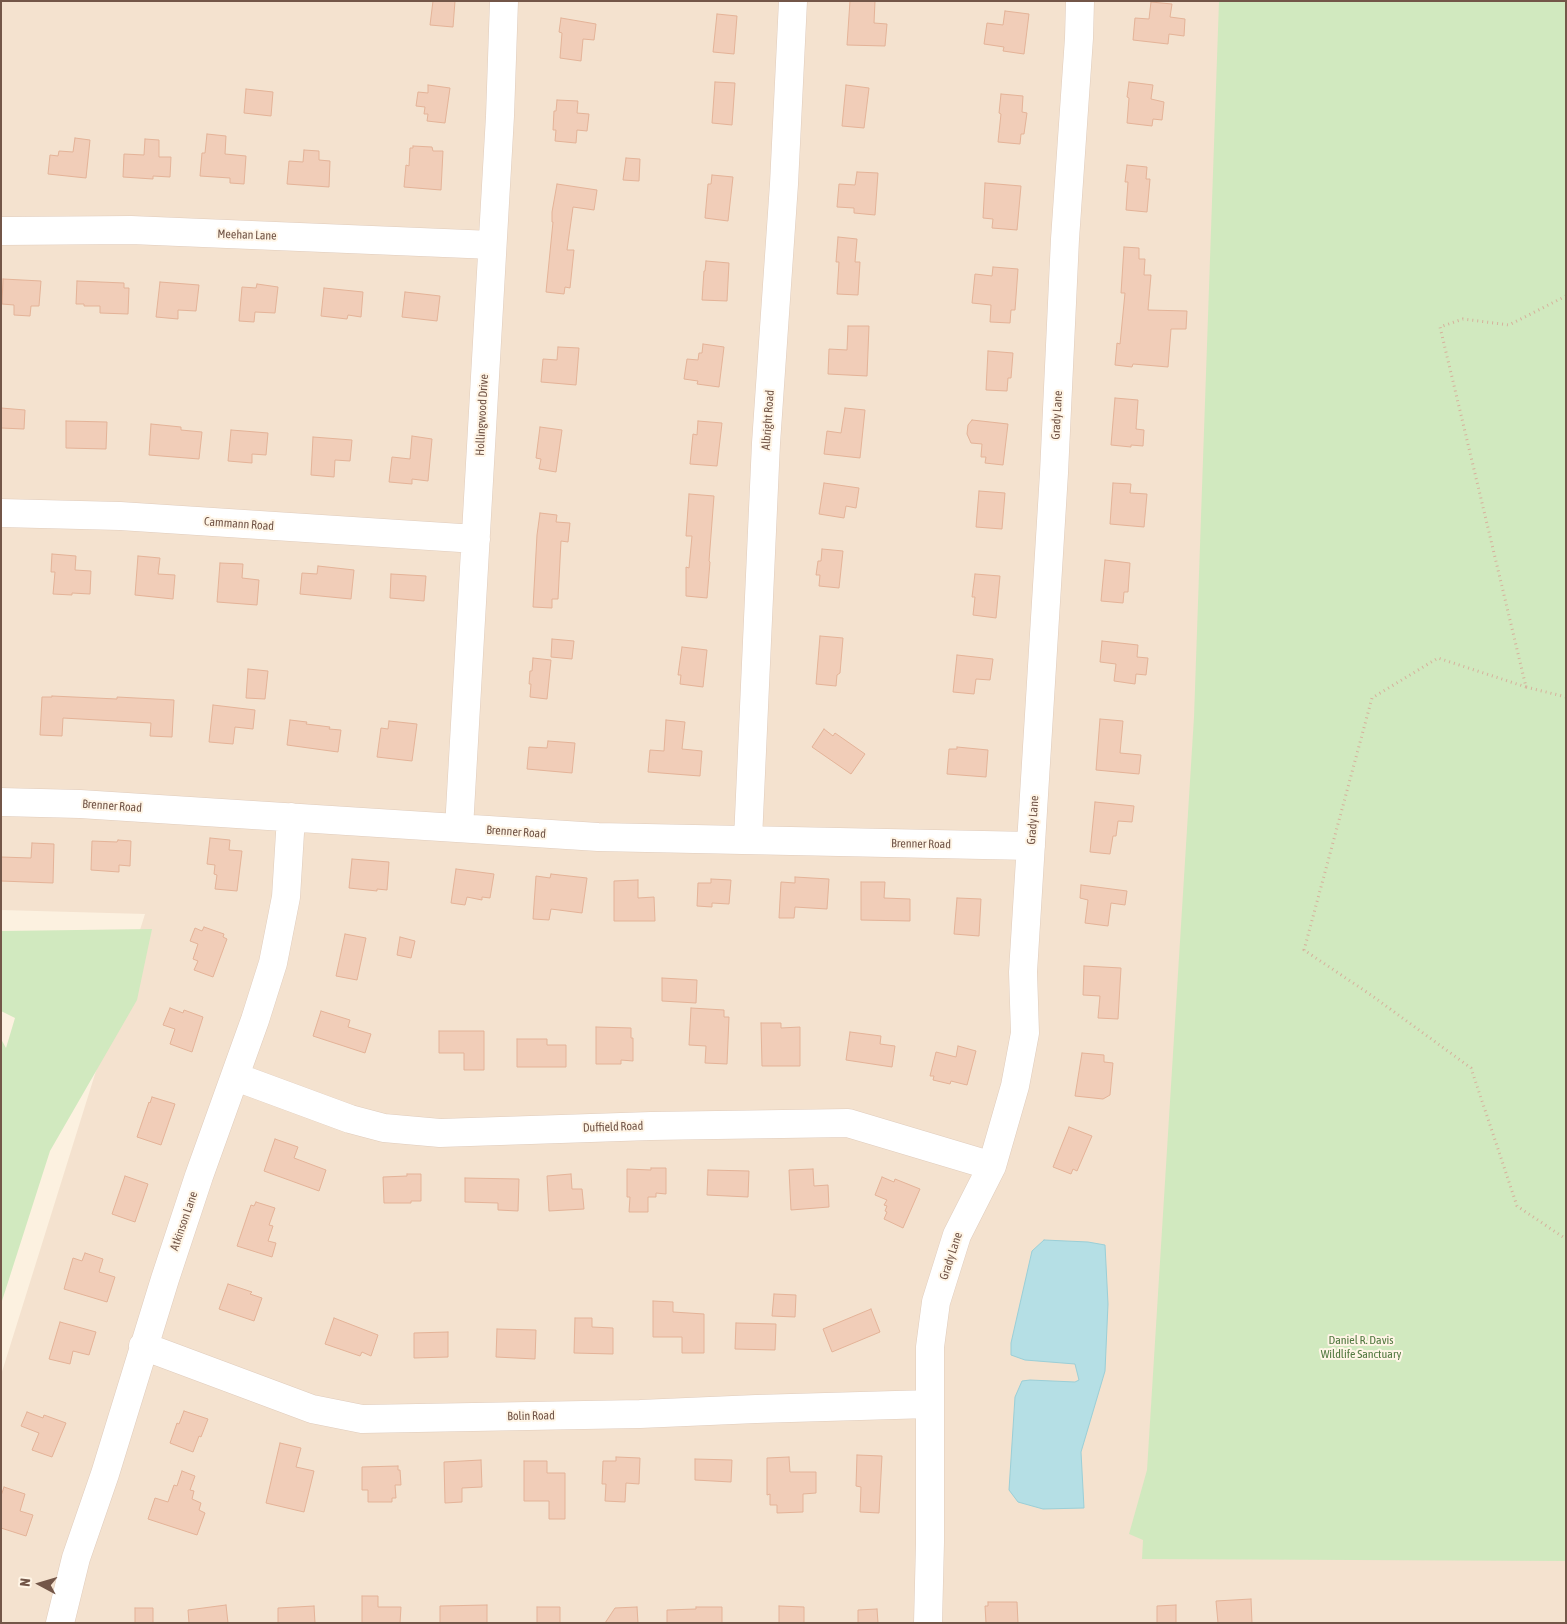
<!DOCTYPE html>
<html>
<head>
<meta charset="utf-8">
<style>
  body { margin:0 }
  #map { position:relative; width:1567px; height:1624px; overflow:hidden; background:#fcf1e0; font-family:"Asap Condensed",sans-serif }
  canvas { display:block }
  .frame { position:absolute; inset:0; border:2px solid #735648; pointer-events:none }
  .north { position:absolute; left:15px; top:1559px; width:50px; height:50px; -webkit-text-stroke:4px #fff5e6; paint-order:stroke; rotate:276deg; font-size:14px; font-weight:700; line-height:20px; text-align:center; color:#735648 }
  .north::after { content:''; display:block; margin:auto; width:18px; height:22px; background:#735648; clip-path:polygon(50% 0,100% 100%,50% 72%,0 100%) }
</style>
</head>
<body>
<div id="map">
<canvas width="1567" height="1624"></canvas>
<div class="frame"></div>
<div class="north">N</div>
</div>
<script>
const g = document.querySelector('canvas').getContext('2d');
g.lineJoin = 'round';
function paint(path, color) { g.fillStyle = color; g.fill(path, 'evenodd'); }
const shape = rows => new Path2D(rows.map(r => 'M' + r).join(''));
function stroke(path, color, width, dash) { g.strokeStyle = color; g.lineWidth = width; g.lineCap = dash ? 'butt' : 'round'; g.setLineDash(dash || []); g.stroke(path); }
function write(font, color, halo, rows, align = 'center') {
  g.font = font + ' "Asap Condensed",sans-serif'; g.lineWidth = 4; g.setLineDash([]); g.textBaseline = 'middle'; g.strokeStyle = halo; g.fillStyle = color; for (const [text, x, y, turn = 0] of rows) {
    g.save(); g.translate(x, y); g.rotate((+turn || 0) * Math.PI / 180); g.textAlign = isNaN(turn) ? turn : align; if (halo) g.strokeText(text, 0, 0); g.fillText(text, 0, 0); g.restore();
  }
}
paint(shape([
  [1,1,1239,1,1566,1544,1566,1623,1,1623,1,1375,145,914,1,910]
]), '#f4e2cf');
paint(shape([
  [1219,1,1566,1,1566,1561,1142,1559,1143,1540,1129,1534,1147,1470,1194,717],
  [152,929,137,1000,50,1151,1,1304,1,1039,6,1048,15,1018,1,1011,1,931]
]), '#d1e9bf');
const water = shape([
  [1044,1240,1088,1242,1105,1245,1108,1304,1105,1371,1081,1452,1084,1508,1043,1509,1018,1502,1009,1490,1015,1397,1022,1381,1030,1380,1075,1382,1079,1380,1075,1364,1025,1360,1011,1355,1011,1343,1032,1251,1044,1240]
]);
paint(water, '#b5dfe5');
stroke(water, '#9bcfd7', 1);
const building = shape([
  [433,1,455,1,453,27,430,25,433,1],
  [850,1,875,1,874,23,887,24,885,46,847,45,850,1],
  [1151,2,1172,4,1170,17,1185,19,1184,36,1169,34,1168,44,1133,40,1135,18,1149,19,1151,2],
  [1005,11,1029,14,1024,54,1003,51,1004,47,984,44,987,23,1003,25,1005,11],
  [717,14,737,16,734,54,713,52,717,14],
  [561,18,596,24,594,40,583,39,581,61,560,58,562,33,559,32,561,18],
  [715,82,735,83,732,125,712,123,715,82],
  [1129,82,1153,85,1151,99,1164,102,1162,120,1153,119,1152,126,1127,123,1129,98,1127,97,1129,82],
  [428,85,450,88,445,123,427,121,428,114,424,114,425,107,416,106,418,92,428,93,428,85],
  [846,85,869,88,864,128,842,126,846,85],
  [246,89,273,92,271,116,244,113,246,89],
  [1001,94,1023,96,1022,112,1027,113,1024,134,1021,134,1020,144,998,142,1001,114,999,113,1001,94],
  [557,100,578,101,577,113,589,114,587,131,577,130,576,143,555,141,556,130,553,130,554,111,556,111,557,100],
  [207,134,226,136,225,154,246,156,244,184,230,183,230,178,200,176,202,153,205,153,207,134],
  [75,138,90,140,86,178,48,174,50,155,58,156,59,151,73,152,75,138],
  [145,139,159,140,159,157,171,157,170,177,153,176,153,179,123,177,124,154,144,155,145,139],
  [413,146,432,147,433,151,443,151,441,190,404,187,406,165,409,166,410,148,413,148,413,146],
  [304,150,319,151,319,160,330,161,329,187,287,184,289,161,303,162,304,150],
  [626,158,640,159,639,181,623,180,626,158],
  [1127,165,1147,167,1146,179,1150,179,1147,212,1126,210,1128,182,1125,182,1127,165],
  [857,172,878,173,875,215,854,213,854,208,837,207,839,184,855,185,857,172],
  [712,175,733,177,728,221,705,218,708,184,711,184,712,175],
  [985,183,1021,186,1017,230,992,228,993,219,983,218,985,183],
  [557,184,597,190,594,210,573,207,567,250,574,250,570,288,565,287,564,294,546,292,553,222,552,222,552,212,557,184],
  [838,237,857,239,855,262,860,262,858,295,837,294,839,262,836,262,838,237],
  [1124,247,1139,248,1139,259,1145,259,1144,275,1151,275,1148,310,1187,311,1186,329,1171,329,1168,367,1133,364,1132,367,1115,365,1117,343,1120,344,1125,293,1121,293,1124,247],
  [706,261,729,263,727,301,702,300,704,271,705,271,706,261],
  [993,267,1018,269,1015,310,1011,310,1010,323,990,322,991,305,972,303,975,274,992,276,993,267],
  [3,279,41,281,39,306,31,306,30,316,14,315,14,305,2,304,3,279],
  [77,281,124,283,124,288,129,288,128,314,100,313,100,306,84,306,84,304,76,304,77,281],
  [160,282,199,285,196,311,178,310,178,319,156,317,160,282],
  [257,284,278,287,275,313,255,312,254,322,239,321,242,287,256,288,257,284],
  [324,288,363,292,361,317,348,315,347,319,321,316,324,288],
  [405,292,440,296,437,321,402,317,405,292],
  [848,326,869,326,867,376,828,374,829,349,847,350,848,326],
  [703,344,724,347,719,387,697,384,698,381,684,379,687,359,698,360,699,353,702,353,703,344],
  [558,347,579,348,576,385,541,382,543,359,557,360,558,347],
  [988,351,1013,353,1011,378,1008,378,1007,391,986,390,988,351],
  [1115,398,1138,400,1136,429,1144,430,1143,446,1131,445,1131,447,1111,445,1115,398],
  [1,408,25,410,24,429,1,428,1,408],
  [845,408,865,410,860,458,824,454,827,431,841,433,845,408],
  [972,420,1008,424,1003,465,985,463,986,457,981,457,982,444,971,443,967,434,968,425,972,420],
  [66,421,107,422,106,449,66,448,66,421],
  [698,421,722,423,717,466,690,464,693,434,697,435,698,421],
  [151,424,181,427,181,430,202,432,199,459,149,455,151,424],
  [540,427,562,430,556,472,539,469,541,459,536,458,540,427],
  [231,430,268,433,266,455,252,454,252,463,228,461,231,430],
  [412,436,432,439,428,481,412,479,412,484,389,482,392,457,410,459,412,436],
  [313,437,352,440,350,461,335,460,334,477,311,475,313,437],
  [824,483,859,488,856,508,846,506,844,518,819,514,824,483],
  [1113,483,1131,484,1130,493,1147,494,1144,527,1110,524,1113,483],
  [979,491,1005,493,1002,529,976,527,979,491],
  [689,494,714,496,709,561,710,562,707,598,686,596,686,567,689,568,692,536,686,536,689,494],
  [540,513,557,515,556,522,570,523,568,542,561,541,558,599,552,599,552,608,533,607,537,535,540,513],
  [822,549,843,551,839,588,819,586,820,575,816,575,818,561,821,561,822,549],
  [52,554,76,556,75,570,91,571,90,594,72,593,72,595,53,594,55,572,51,572,52,554],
  [138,556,160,558,158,574,175,575,173,599,135,595,138,556],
  [1105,560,1130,563,1128,592,1124,592,1123,603,1101,601,1105,560],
  [220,563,243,564,242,578,259,580,257,605,217,602,220,563],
  [318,566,354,570,351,599,300,594,302,573,317,574,318,566],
  [391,574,426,576,424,601,390,598,391,574],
  [975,574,1000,576,996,618,973,615,975,597,972,597,975,574],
  [820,636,843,638,840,673,837,675,836,686,816,684,820,636],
  [552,639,574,641,572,659,551,657,552,639],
  [1102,641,1138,645,1137,657,1148,658,1146,675,1136,674,1135,684,1114,681,1116,664,1100,662,1102,641],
  [682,647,707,650,703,687,680,684,681,675,678,675,682,647],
  [957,655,993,659,990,680,976,679,974,694,953,692,957,655],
  [533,658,551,660,547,699,530,697,531,684,529,684,530,671,532,671,533,658],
  [248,669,268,671,265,699,246,698,248,669],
  [52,696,117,699,117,697,174,700,172,737,150,736,151,723,63,718,62,736,40,735,42,697,52,697,52,696],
  [213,705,255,710,253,729,235,727,233,744,209,742,213,705],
  [1100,719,1123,721,1120,753,1141,755,1139,774,1096,770,1100,719],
  [290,720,307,722,306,724,330,727,329,729,341,730,338,752,287,745,290,720],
  [666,720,685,722,682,749,702,751,700,776,648,772,650,750,664,751,666,720],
  [389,721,417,724,412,761,377,757,381,728,388,729,389,721],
  [824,729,833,736,835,733,865,754,851,774,812,747,824,729],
  [548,741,575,743,572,773,527,769,529,747,547,748,548,741],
  [957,747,988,750,986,777,947,774,949,749,957,749,957,747],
  [1095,802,1134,806,1132,822,1118,821,1116,836,1113,836,1110,854,1090,852,1095,802],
  [210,838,230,840,229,850,242,851,237,891,215,889,217,875,214,874,215,865,207,864,210,838],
  [118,840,131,841,130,866,119,865,119,872,91,870,92,841,117,842,118,840],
  [32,843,54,844,53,883,1,881,1,857,31,858,32,843],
  [352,859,389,862,387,890,377,889,377,891,349,888,352,859],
  [456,869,494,874,490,898,482,897,482,900,467,897,465,905,451,903,456,869],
  [551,874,587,878,582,913,551,909,549,920,533,919,536,876,550,878,551,874],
  [795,877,829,879,827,909,795,907,794,918,779,918,781,882,795,883,795,877],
  [711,879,731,880,729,904,712,903,712,907,697,906,698,883,711,883,711,879],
  [638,880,638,898,654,897,655,921,614,921,614,881,638,880],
  [861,882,885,882,884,898,910,899,910,921,861,920,861,882],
  [1081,885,1127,891,1125,905,1111,903,1108,926,1085,923,1088,900,1080,898,1081,885],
  [957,898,981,899,979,936,954,934,957,898],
  [204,927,224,934,223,937,227,939,213,977,194,970,198,961,193,959,198,944,190,941,195,928,202,931,204,927],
  [345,934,366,938,357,980,336,976,345,934],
  [400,937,415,941,411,958,397,955,400,937],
  [1084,966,1121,968,1118,1019,1098,1018,1100,996,1083,995,1084,966],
  [662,978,697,980,696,1003,662,1001,662,978],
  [170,1008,183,1013,184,1010,203,1017,192,1052,170,1044,175,1029,163,1025,170,1008],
  [691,1008,724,1010,724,1017,729,1017,727,1064,705,1063,706,1046,689,1045,691,1008],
  [321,1011,350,1020,348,1027,371,1034,365,1053,313,1036,321,1011],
  [761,1023,781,1023,781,1028,800,1027,800,1066,762,1066,761,1023],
  [596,1027,631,1028,631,1038,633,1038,633,1061,621,1060,621,1064,596,1064,596,1027],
  [439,1031,484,1031,484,1070,464,1070,464,1053,439,1053,439,1031],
  [850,1032,881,1036,880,1044,895,1046,892,1067,846,1060,850,1032],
  [517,1039,547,1039,547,1045,566,1045,566,1067,517,1067,517,1039],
  [958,1046,976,1051,967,1085,951,1081,950,1084,933,1080,934,1076,930,1076,936,1052,956,1057,958,1046],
  [1082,1053,1104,1055,1104,1062,1113,1063,1110,1095,1103,1099,1075,1096,1082,1053],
  [152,1097,175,1104,161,1145,137,1137,149,1102,150,1103,152,1097],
  [1069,1127,1092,1136,1077,1171,1073,1169,1071,1174,1053,1167,1069,1127],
  [275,1139,298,1147,294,1158,326,1170,319,1191,264,1171,275,1139],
  [651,1168,666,1168,666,1194,656,1193,656,1197,648,1197,648,1212,629,1212,630,1197,627,1197,627,1169,651,1170,651,1168],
  [813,1169,814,1186,828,1185,829,1207,791,1210,789,1170,813,1169],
  [708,1170,749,1171,748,1197,707,1195,708,1170],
  [407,1174,421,1174,421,1201,411,1201,411,1203,384,1203,383,1177,407,1176,407,1174],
  [571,1174,572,1189,582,1189,584,1209,549,1211,547,1176,571,1174],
  [125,1176,148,1184,135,1222,112,1214,125,1176],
  [882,1177,894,1182,895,1179,920,1189,903,1228,884,1219,887,1212,885,1211,887,1206,884,1205,887,1200,875,1195,882,1177],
  [465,1178,519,1179,518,1211,498,1210,498,1203,465,1202,465,1178],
  [256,1202,275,1208,269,1225,273,1226,268,1241,276,1243,272,1257,237,1246,251,1205,254,1206,256,1202],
  [85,1253,103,1259,99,1272,115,1277,107,1302,64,1289,73,1258,82,1261,85,1253],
  [228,1284,252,1292,250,1294,262,1298,254,1321,219,1309,228,1284],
  [774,1294,796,1295,795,1317,772,1316,774,1294],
  [653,1301,673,1302,673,1312,704,1314,704,1353,682,1353,682,1337,653,1337,653,1301],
  [871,1309,880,1332,832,1352,823,1329,871,1309],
  [334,1318,378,1335,371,1356,362,1352,360,1356,325,1344,334,1318],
  [575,1318,592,1318,592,1327,613,1328,613,1354,574,1353,575,1318],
  [60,1322,96,1332,89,1355,73,1351,70,1364,49,1359,60,1322],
  [736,1323,776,1324,775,1350,735,1349,736,1323],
  [497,1329,536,1330,535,1359,496,1357,497,1329],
  [448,1332,448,1357,414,1358,414,1333,448,1332],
  [184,1411,208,1419,201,1437,199,1436,193,1452,170,1443,177,1423,179,1424,184,1411],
  [27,1412,43,1418,44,1415,66,1423,52,1457,32,1450,39,1433,21,1426,27,1412],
  [280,1443,301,1448,296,1467,314,1471,304,1512,266,1503,280,1443],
  [857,1455,882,1456,879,1513,860,1512,861,1487,856,1486,857,1455],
  [616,1457,640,1458,639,1484,626,1483,625,1502,605,1501,606,1484,602,1484,603,1461,616,1461,616,1457],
  [789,1457,790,1472,816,1472,816,1493,803,1494,803,1512,777,1513,777,1505,770,1505,770,1494,767,1495,767,1458,789,1457],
  [695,1459,732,1460,731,1482,695,1480,695,1459],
  [481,1460,482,1487,462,1488,462,1502,445,1503,444,1462,481,1460],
  [524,1461,547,1461,547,1473,565,1473,565,1519,549,1519,549,1501,524,1501,524,1461],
  [398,1466,398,1470,400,1470,401,1485,395,1485,396,1498,392,1498,392,1502,368,1502,368,1490,362,1490,362,1467,398,1466],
  [182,1471,195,1476,190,1490,194,1491,192,1499,201,1503,199,1510,205,1513,197,1535,148,1519,155,1498,168,1502,174,1485,177,1486,182,1471],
  [4,1487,25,1494,20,1511,33,1515,26,1536,1,1528,1,1496,4,1487],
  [362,1596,378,1596,378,1607,401,1607,400,1623,362,1623,362,1596],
  [1251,1599,1252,1623,1218,1623,1216,1601,1251,1599],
  [988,1602,1017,1602,1018,1623,986,1623,985,1606,988,1606,988,1602],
  [226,1605,228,1623,189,1623,188,1610,226,1605],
  [487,1605,487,1623,440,1623,440,1606,487,1605],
  [1176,1605,1176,1623,1157,1623,1157,1606,1176,1605],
  [314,1606,315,1623,278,1623,278,1608,314,1606],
  [779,1606,804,1607,804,1623,779,1623,779,1606],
  [537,1607,560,1607,560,1623,537,1623,537,1607],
  [637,1607,638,1623,605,1623,615,1608,637,1607],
  [696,1607,722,1607,722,1623,667,1623,667,1610,696,1609,696,1607],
  [135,1608,153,1608,153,1623,135,1623,135,1608],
  [877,1609,878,1623,858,1623,858,1610,877,1609]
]);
paint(building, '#f1cdb8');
stroke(building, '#e4b398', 1);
const minor = shape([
  [1,231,131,230,492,245],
  [1,513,120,516,476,539],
  [1,802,80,804,598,837,1031,846],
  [459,828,500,116,504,1],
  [748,839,766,443,784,184,793,1],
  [236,1077,350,1119,384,1128,440,1133,651,1126,848,1123,992,1166],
  [143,1346,312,1409,362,1419,640,1414,756,1409,930,1404],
  [60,1623,76,1558,105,1474,165,1279,199,1176,255,1020,273,963,286,897,291,817],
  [928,1623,930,1542,930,1347,936,1302,957,1235,992,1166,1015,1086,1025,1033,1023,972,1054,473,1065,239,1079,38,1080,1]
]);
stroke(minor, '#e0ccbc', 29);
stroke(shape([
  [1566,296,1509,325,1463,319,1440,327,1526,687,1566,697],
  [1526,687,1438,658,1372,698,1304,950,1371,995,1471,1068,1517,1206,1566,1239]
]), '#d6b19c', 3, [1, 4]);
stroke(minor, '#fff', 28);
write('12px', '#735648', '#fff5e6', [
  ["Meehan Lane",247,235,2],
  ["Hollingwood Drive",482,415,-87],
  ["Grady Lane",1057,415,-87],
  ["Albright Road",768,420,-86],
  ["Cammann Road",239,524,4],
  ["Brenner Road",112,806,4],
  ["Grady Lane",1033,820,-86],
  ["Brenner Road",516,832,4],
  ["Brenner Road",921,844,1],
  ["Duffield Road",613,1127,-2],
  ["Atkinson Lane",184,1221,-71],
  ["Grady Lane",951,1256,-72],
  ["Bolin Road",531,1416,-1]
]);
write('12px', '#527840', '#fff5e6', [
  ["Daniel R. Davis",1361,1340],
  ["Wildlife Sanctuary",1361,1354]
]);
</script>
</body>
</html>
